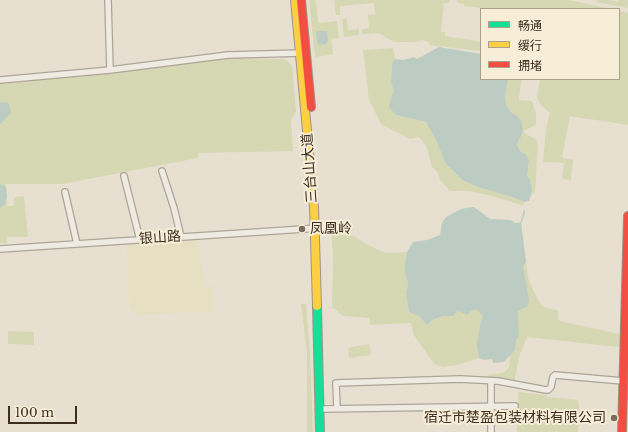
<!DOCTYPE html>
<html>
<head>
<meta charset="utf-8">
<style>
  body { margin:0 }
  #map { position:relative; width:628px; height:432px; overflow:hidden; background:#e7e0d1; font-family:"Libre Baskerville","Noto Sans SC",serif }
  canvas { display:block }
  .legend { position:absolute; left:480px; top:8px; width:140px; height:72px; box-sizing:border-box; background:#f7eed8; border:1px solid #ada18e; margin:0; padding:5px 7px; list-style:none; font-size:12px; color:#3d2e20 }
  .legend li { display:flex; align-items:center; gap:8px; height:20px }
  .legend b { width:20px; border:1px solid #ada18e }
  .scale { position:absolute; left:8px; top:406px; width:69px; height:18px; box-sizing:border-box; border:2px solid #3d2e20; border-top:0; padding-left:5px; font-size:12px; line-height:14px; white-space:nowrap; color:#3d2e20; -webkit-text-stroke:3px #f7eed8; paint-order:stroke }
</style>
</head>
<body>
<div id="map">
<canvas width="628" height="432"></canvas>
<ul class="legend">
<li><b style="height:5px;background:#16e098"></b>畅通</li>
<li><b style="height:5px;background:#ffcf43"></b>缓行</li>
<li><b style="height:5px;background:#f24e42"></b>拥堵</li>
</ul>
<div class="scale">100 m</div>
</div>
<script>
const g = document.querySelector('canvas').getContext('2d');
g.lineJoin = 'round';
function paint(path, color) { g.fillStyle = color; g.fill(path, 'evenodd'); }
const shape = rows => new Path2D(rows.map(r => 'M' + r).join(''));
function stroke(path, color, width, dash) { g.strokeStyle = color; g.lineWidth = width; g.lineCap = dash ? 'butt' : 'round'; g.setLineDash(dash || []); g.stroke(path); }
function write(font, color, halo, rows, align = 'center') {
  g.font = font + ' "Libre Baskerville","Noto Sans SC",serif'; g.lineWidth = 4; g.setLineDash([]); g.textBaseline = 'middle'; g.strokeStyle = halo; g.fillStyle = color; for (const [text, x, y, turn = 0] of rows) {
    g.save(); g.translate(x, y); g.rotate((+turn || 0) * Math.PI / 180); g.textAlign = isNaN(turn) ? turn : align; if (halo) g.strokeText(text, 0, 0); g.fillText(text, 0, 0); g.restore();
  }
}
paint(shape([
  [197,237,205,287,213,286,215,311,135,315,129,307,127,242]
]), '#e6dfc2');
paint(shape([
  [309,0,316,0,318,23,337,21,339,38,331,39,333,54,315,57],
  [334,0,450,0,449,3,444,3,441,32,445,32,445,36,481,42,481,51,430,45,428,42,423,40,415,42,394,42,378,33,362,34,362,29,369,28,368,15,375,14,374,3,340,6,340,15,336,15],
  [457,0,568,0,612,9,491,9,464,6,464,4,458,3],
  [597,0,609,0,619,2,619,0,628,0,628,8,597,2],
  [619,11,628,13,628,125,570,116,562,158,573,160,571,180,562,179,564,163,543,162,546,128,550,113,540,104,537,98,540,79,619,79],
  [347,18,348,30,359,29,359,35,344,37,342,19],
  [393,48,395,59,392,64,391,82,394,90,390,101,396,115,426,122,435,138,446,164,462,180,478,187,512,197,524,202,524,206,492,196,468,191,450,191,440,180,438,173,432,167,426,146,419,137,410,139,381,124,369,100,363,50],
  [230,58,283,59,287,61,292,65,296,112,291,119,293,151,198,153,198,158,62,184,6,184,7,206,14,206,14,197,24,196,28,237,7,237,7,243,0,243,0,84],
  [508,79,521,80,519,100,532,101,536,113,536,125,523,131,527,135,536,139,538,145,535,192,531,196,532,191,530,179,527,176,527,169,529,166,522,152,519,150,517,145,520,139,517,116,511,112,506,105,505,97],
  [474,207,490,219,510,220,515,223,521,222,528,278,531,285,539,302,544,307,558,311,558,319,560,321,619,334,619,347,527,337,520,354,514,382,485,380,488,375,503,373,509,368,510,355,515,350,516,341,519,336,518,311,483,316,480,325,478,344,479,358,457,365,443,367,436,365,430,358,413,334,411,323,371,325,369,318,345,316,341,315,337,310,332,308,333,258,331,227,353,236,372,247,386,253,407,252,405,263,408,287,406,292,419,316,427,325,432,320,444,316,453,316,442,223,446,217,461,209],
  [301,304,306,304,310,352,313,432,307,432,307,353],
  [8,331,34,332,34,345,8,344],
  [369,344,371,353,370,355,350,358,349,357,348,348],
  [518,392,547,395,547,397,578,400,579,405,578,432,517,432]
]), '#d6d7b3');
paint(shape([
  [318,31,327,31,328,41,326,44,319,45,318,44,316,34],
  [439,47,481,54,481,79,508,79,505,97,506,105,511,112,517,116,521,121,523,131,517,145,519,150,526,155,529,160,527,176,530,179,532,191,529,201,524,202,512,197,478,187,462,180,446,164,435,138,426,122,396,115,389,107,390,101,394,90,391,82,392,64,395,59,403,60,414,57,417,59],
  [6,102,9,104,11,113,0,124,0,103],
  [0,184,6,187,7,197,4,205,0,208],
  [474,207,490,219,510,220,515,223,521,223,526,262,523,266,529,300,528,306,518,311,519,336,516,341,515,350,504,362,493,363,492,359,484,360,479,358,477,346,480,325,483,316,476,309,470,311,468,315,458,311,453,316,444,316,432,320,427,325,419,316,409,312,406,291,408,287,407,278,405,273,405,263,407,252,413,242,427,240,440,235,442,223,446,217,461,209]
]), '#bcccc2');
stroke(shape([
  [521,222,524,214,524,211]
]), '#bcccc2', 1.5);
const street = shape([
  [108,0,110,70],
  [0,80,110,70,228,55,302,53],
  [162,171,174,208,181,237],
  [124,176,140,240],
  [65,192,77,244],
  [0,249,319,228],
  [337,408,336,383,460,379,498,381,546,390,548,390,551,387,553,377,555,375,623,381],
  [324,409,515,406],
  [491,432,491,381]
]);
const fast = shape([
  [317,306,320,432]
]);
const slow = shape([
  [295,0,314,207,317,306]
]);
const jam = shape([
  [301,0,311,107],
  [622,432,628,216]
]);
stroke(street, '#ada599', 8);
stroke(fast, '#9c958a', 10);
stroke(slow, '#9c958a', 10);
stroke(jam, '#9c958a', 10);
stroke(street, '#efebe3', 5.5);
stroke(fast, '#16e098', 8);
stroke(slow, '#ffcf43', 8);
stroke(jam, '#f24e42', 8);
for (const [x, y, r, color] of [
  [302,229,4,"#786c5e"],
  [614,418,4,"#786c5e"]
]) { const dot = new Path2D(); dot.arc(x, y, r, 0, 2 * Math.PI); g.fillStyle = color; g.fill(dot); stroke(dot, '#f7eed8', 1.5); }
write('14px', '#3d2e20', '#f7eed8', [
  ["三台山大道",310,168,-94],
  ["银山路",160,238,-4]
]);
write('14px', '#3d2e20', '#f7eed8', [
  ["凤凰岭",310,229],
  ["宿迁市楚盈包装材料有限公司",606,418,"right"]
], 'left');
</script>
</body>
</html>
